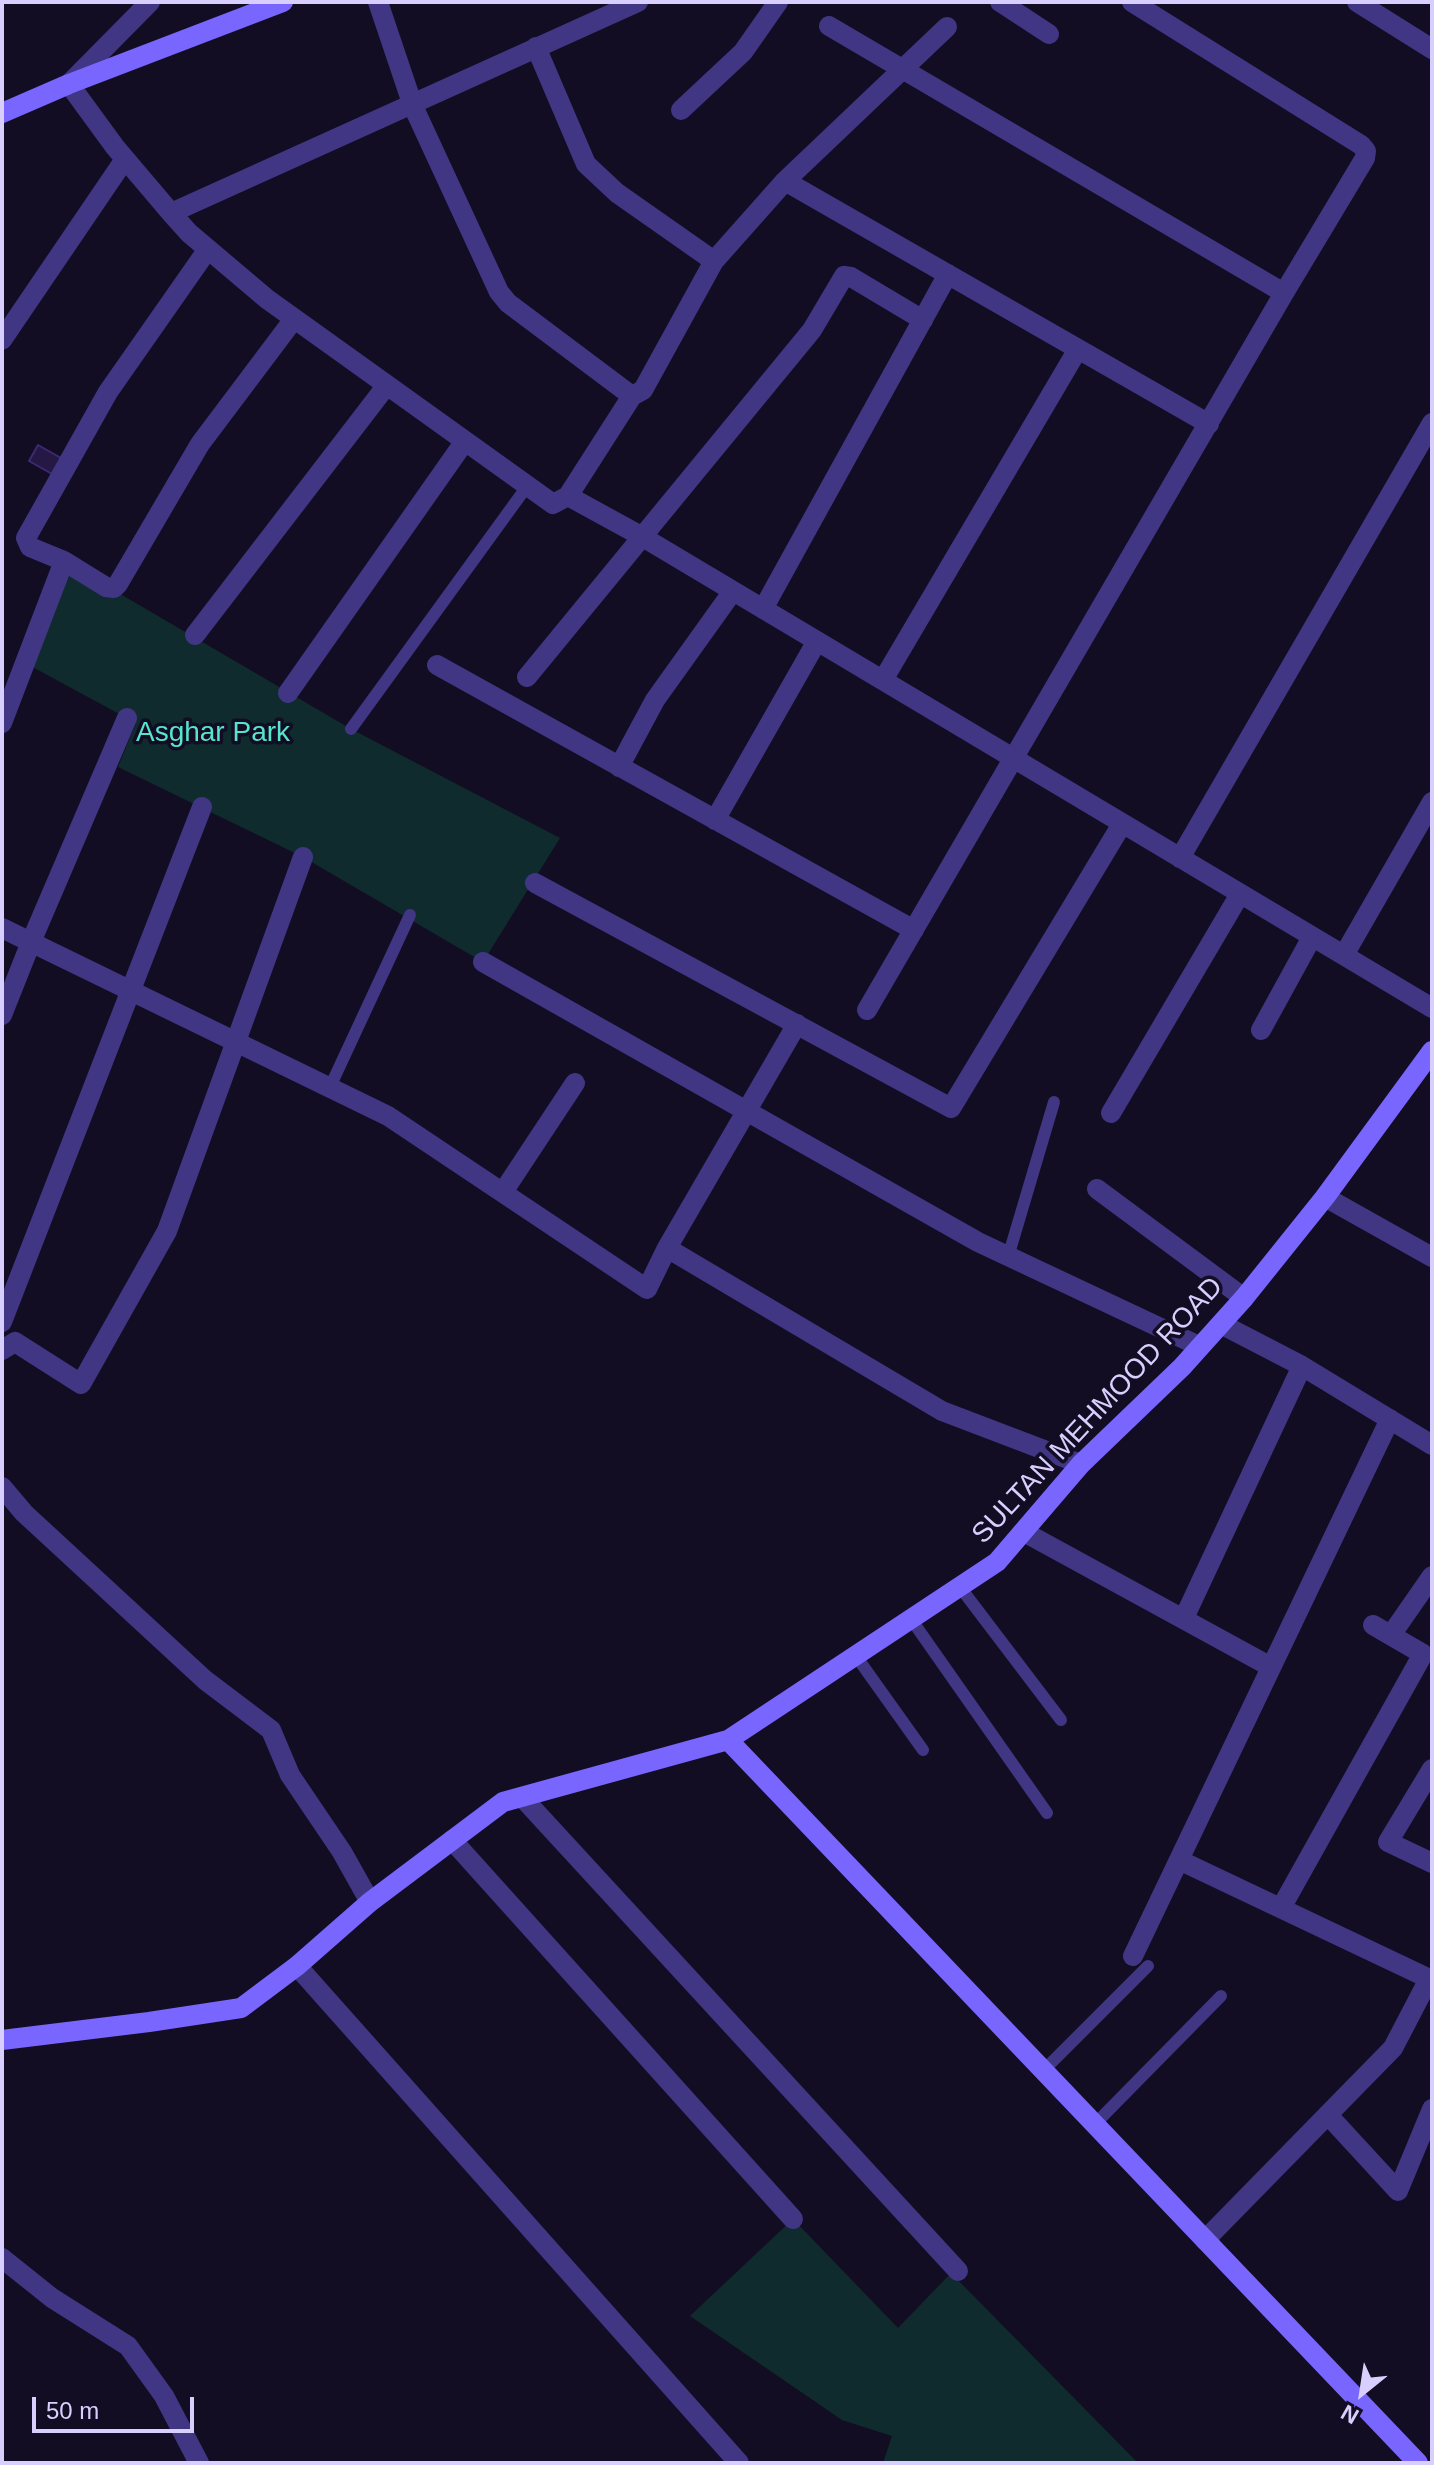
<!DOCTYPE html>
<html>
<head>
<meta charset="utf-8">
<style>
  body { margin:0 }
  #map { position:relative; width:1434px; height:2465px; overflow:hidden; background:#130d23; font-family:Arial,sans-serif }
  canvas { display:block }
  .frame { position:absolute; inset:0; border:4px solid #d9cfff; pointer-events:none }
  .north { position:absolute; left:1322px; top:2353px; width:80px; height:80px; -webkit-text-stroke:6px #130d23; paint-order:stroke; rotate:210deg; font-size:22px; font-weight:700; line-height:32px; text-align:center; color:#d9cfff }
  .north::after { content:''; display:block; margin:auto; width:28px; height:36px; background:#d9cfff; clip-path:polygon(50% 0,100% 100%,50% 72%,0 100%) }
  .scale { position:absolute; left:32px; top:2397px; width:162px; height:36px; box-sizing:border-box; border:4px solid #d9cfff; border-top:0; padding-left:10px; font-size:24px; line-height:28px; white-space:nowrap; color:#d9cfff; -webkit-text-stroke:6px #130d23; paint-order:stroke }
</style>
</head>
<body>
<div id="map">
<canvas width="1434" height="2465"></canvas>
<div class="frame"></div>
<div class="north">N</div>
<div class="scale">50 m</div>
</div>
<script>
const g = document.querySelector('canvas').getContext('2d');
g.lineJoin = 'round';
function paint(path, color) { g.fillStyle = color; g.fill(path, 'evenodd'); }
const shape = rows => new Path2D(rows.map(r => 'M' + r).join(''));
function stroke(path, color, width, dash) { g.strokeStyle = color; g.lineWidth = width; g.lineCap = dash ? 'butt' : 'round'; g.setLineDash(dash || []); g.stroke(path); }
function write(font, color, halo, rows, align = 'center') {
  g.font = font + ' Arial,sans-serif'; g.lineWidth = 7; g.setLineDash([]); g.textBaseline = 'middle'; g.strokeStyle = halo; g.fillStyle = color; for (const [text, x, y, turn = 0] of rows) {
    g.save(); g.translate(x, y); g.rotate((+turn || 0) * Math.PI / 180); g.textAlign = isNaN(turn) ? turn : align; if (halo) g.strokeText(text, 0, 0); g.fillText(text, 0, 0); g.restore();
  }
}
paint(shape([
  [64,561,351,729,560,838,483,962,303,857,118,767,136,723,25,663],
  [793,2219,898,2328,951,2273,1138,2463,883,2463,892,2436,842,2420,690,2316]
]), '#102b2d');
const building = shape([
  [38,445,61,458,52,474,29,461,38,445]
]);
paint(building, '#251845');
stroke(building, '#3e2972', 2);
stroke(shape([
  [351,729,528,485],
  [330,1087,410,915],
  [1008,1257,1054,1102],
  [960,1587,1061,1720],
  [911,1619,1047,1813],
  [856,1656,923,1750],
  [1043,2071,1148,1966],
  [1095,2124,1221,1996]
]), '#403684', 12);
stroke(shape([
  [150,2,69,84,115,147,171,213,189,233,267,299,553,504,568,496,641,536,1432,1008],
  [378,2,413,106,499,292,508,303,632,396],
  [1000,2,1049,34],
  [1357,2,1432,49],
  [829,26,1284,293],
  [536,47,586,164,617,193,714,261],
  [681,110,743,52,778,2],
  [785,181,1209,424],
  [171,213,638,2],
  [2,340,125,159],
  [568,496,632,396,643,390,714,261,785,181,947,27],
  [64,561,30,547,26,538,108,392,208,249],
  [763,609,948,274],
  [195,635,387,385],
  [437,665,914,930],
  [527,677,812,330,844,276,851,277,923,320],
  [883,680,1078,349],
  [288,693,465,441],
  [2,723,64,561,106,587,114,588,118,584,200,444,294,319],
  [619,767,655,700,733,591],
  [715,820,817,641],
  [1180,858,1432,423],
  [535,883,951,1108,1122,824],
  [2,928,388,1116,647,1289,667,1248,942,1411,1081,1464],
  [1344,955,1432,802],
  [483,962,978,1242,1199,1346],
  [867,1010,1284,293,1365,158,1366,151,1361,145,1132,2],
  [2,1015,31,942,127,718],
  [1261,1030,1312,937],
  [1111,1113,1240,894],
  [1097,1189,1244,1298],
  [503,1192,575,1083],
  [1325,1197,1432,1257],
  [667,1248,797,1024],
  [2,1322,202,807],
  [1221,1324,1302,1366,1432,1445],
  [2,1350,15,1342,81,1384,167,1231,303,857],
  [2,1487,24,1513,205,1680,271,1730,290,1775,342,1852,370,1902],
  [1024,1532,1271,1667],
  [1184,1618,1302,1366],
  [1391,1635,1432,1576],
  [1432,1769,1388,1842,1432,1863],
  [522,1797,958,2271],
  [452,1840,793,2219],
  [1179,1860,1432,1980],
  [1281,1908,1423,1654,1373,1625],
  [1133,1956,1390,1419],
  [297,1966,739,2463],
  [1328,2115,1398,2191,1432,2109],
  [1205,2240,1393,2048,1429,1979],
  [2,2258,52,2298,128,2346,164,2396,199,2463]
]), '#403684', 20);
stroke(shape([
  [2,113,69,84,283,2],
  [728,1740,1418,2463],
  [2,2040,149,2022,241,2008,297,1966,370,1902,503,1802,728,1740,997,1562,1081,1464,1182,1367,1244,1298,1325,1197,1432,1051]
]), '#7866ff', 20);
write('28px', '#56e4ce', '#130d23', [
  ["Asghar Park",213,733]
]);
write('28px', '#d9cfff', '#130d23', [
  ["SULTAN MEHMOOD ROAD",1098,1411,-47]
]);
</script>
</body>
</html>
